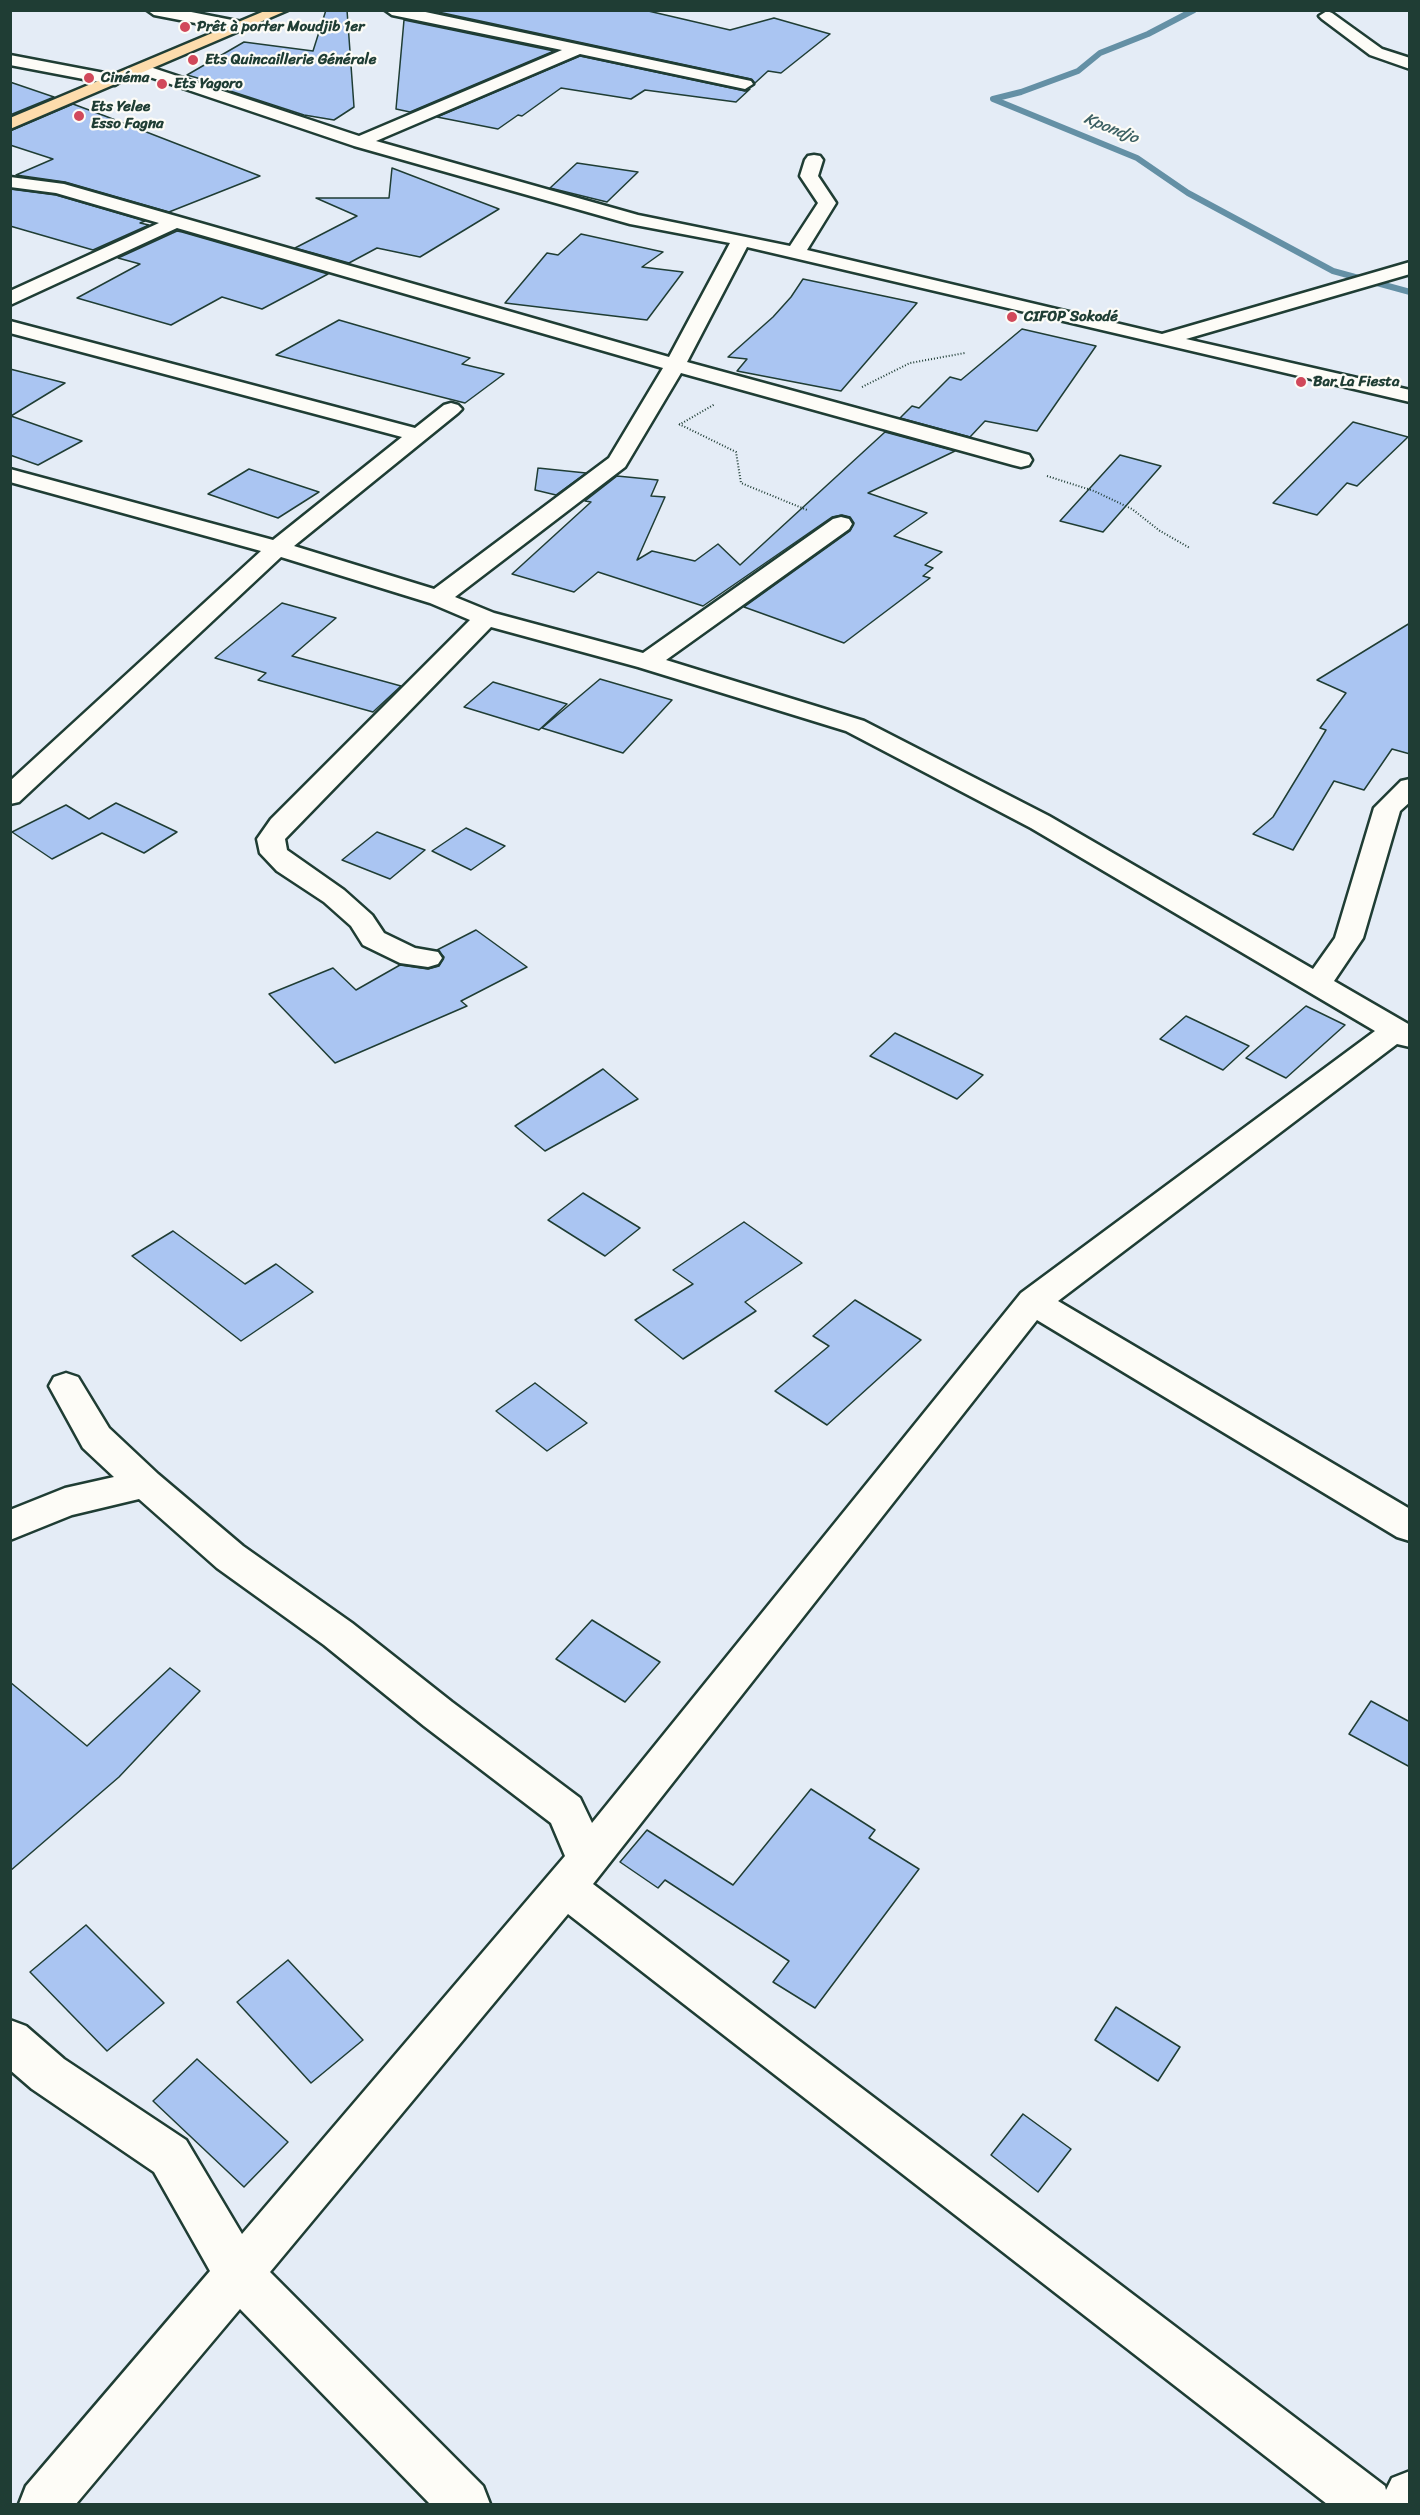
<!DOCTYPE html>
<html>
<head>
<meta charset="utf-8">
<style>
  body { margin:0 }
  #map { position:relative; width:1420px; height:2515px; overflow:hidden; background:#e4ecf6; font-family:Sriracha,sans-serif }
  canvas { display:block }
  .frame { position:absolute; inset:0; border:12px solid #1f3d34; pointer-events:none }
</style>
</head>
<body>
<div id="map">
<canvas width="1420" height="2515"></canvas>
<div class="frame"></div>
</div>
<script>
const g = document.querySelector('canvas').getContext('2d');
g.lineJoin = 'round';
const shape = rows => new Path2D(rows.map(r => 'M' + r).join(''));
function stroke(path, color, width, dash) { g.strokeStyle = color; g.lineWidth = width; g.lineCap = dash ? 'butt' : 'round'; g.setLineDash(dash || []); g.stroke(path); }
function paint(path, color) { g.fillStyle = color; g.fill(path, 'evenodd'); }
function write(font, color, halo, rows, align = 'center') {
  g.font = font + ' Sriracha,sans-serif'; g.lineWidth = 4.5; g.setLineDash([]); g.textBaseline = 'middle'; g.strokeStyle = halo; g.fillStyle = color; for (const [text, x, y, turn = 0] of rows) {
    g.save(); g.translate(x, y); g.rotate((+turn || 0) * Math.PI / 180); g.textAlign = isNaN(turn) ? turn : align; if (halo) g.strokeText(text, 0, 0); g.fillText(text, 0, 0); g.restore();
  }
}
stroke(shape([
  [1194,10,1148,34,1100,53,1078,71,1021,92,993,99,1137,158,1188,193,1333,271,1410,292]
]), '#6490a5', 6);
const building = shape([
  [326,10,347,10,354,107,334,120,304,115,224,89,229,87,187,75,244,42,313,51,326,10],
  [429,10,644,10,730,30,774,18,830,34,781,73,768,71,755,83,751,79,429,10],
  [404,20,554,51,410,112,396,109,404,20],
  [580,56,745,91,750,89,736,102,645,90,631,99,561,88,522,116,518,115,498,129,437,117,580,56],
  [10,82,54,97,10,115,10,82],
  [73,104,105,116,260,176,169,212,65,182,16,175,53,159,10,145,10,131,73,104],
  [577,163,638,172,607,202,550,188,577,163],
  [392,168,499,209,420,257,377,248,349,263,295,248,357,216,316,198,389,198,392,168],
  [10,189,56,195,145,221,140,223,149,225,93,250,10,226,10,189],
  [177,231,182,232,328,274,262,309,222,297,171,325,77,298,140,264,118,258,177,231],
  [581,234,663,252,642,267,683,272,647,320,505,303,547,253,558,255,581,234],
  [803,279,917,303,841,391,737,371,747,359,728,357,773,317,791,297,803,279],
  [339,320,470,358,462,364,504,374,465,403,276,355,339,320],
  [1022,329,1096,346,1037,431,985,421,970,437,900,418,912,406,919,408,950,377,961,380,1022,329],
  [10,369,65,383,11,416,82,441,38,465,10,455,10,369],
  [1353,422,1408,437,1357,486,1347,483,1317,515,1273,503,1353,422],
  [885,432,955,451,868,493,927,513,894,536,942,552,925,565,933,568,923,576,930,578,844,643,744,607,850,531,854,523,850,517,842,515,832,517,703,606,598,572,574,592,512,574,591,502,585,501,617,476,658,480,651,496,665,497,637,560,652,551,695,561,718,544,740,565,885,432],
  [1120,455,1161,466,1103,532,1060,521,1120,455],
  [538,468,586,473,556,495,535,490,538,468],
  [249,469,319,492,278,518,208,494,249,469],
  [282,603,336,618,292,656,401,686,373,712,258,680,266,673,215,658,282,603],
  [1410,623,1410,754,1392,749,1364,790,1334,781,1293,850,1253,834,1273,817,1326,730,1320,728,1346,693,1317,680,1410,623],
  [600,679,672,700,623,753,542,728,600,679],
  [493,682,567,704,539,730,464,707,493,682],
  [116,803,177,832,144,853,102,833,52,859,12,832,66,805,89,819,116,803],
  [466,828,505,846,471,870,432,851,466,828],
  [377,832,425,850,390,879,342,860,377,832],
  [476,930,527,967,461,1001,467,1006,335,1063,269,994,333,968,356,990,400,965,428,969,439,966,444,957,437,950,476,930],
  [1306,1006,1345,1025,1286,1078,1246,1058,1306,1006],
  [1186,1016,1249,1046,1223,1070,1160,1039,1186,1016],
  [895,1033,983,1075,957,1099,870,1056,895,1033],
  [603,1069,638,1099,545,1151,515,1126,603,1069],
  [583,1193,640,1228,605,1256,548,1220,583,1193],
  [744,1222,802,1263,745,1302,756,1311,683,1359,635,1320,693,1284,673,1270,744,1222],
  [173,1231,245,1284,276,1264,313,1292,241,1341,132,1256,173,1231],
  [855,1300,921,1340,827,1425,775,1391,829,1346,813,1336,855,1300],
  [535,1383,587,1423,547,1451,496,1411,535,1383],
  [592,1620,660,1662,625,1702,556,1659,592,1620],
  [170,1668,200,1691,119,1777,10,1871,10,1682,87,1746,170,1668],
  [1371,1701,1410,1722,1410,1767,1349,1734,1371,1701],
  [811,1789,875,1830,869,1838,919,1869,815,2008,773,1982,789,1961,665,1880,658,1888,620,1862,647,1830,733,1885,811,1789],
  [86,1925,164,2003,107,2051,30,1972,86,1925],
  [288,1960,363,2040,311,2083,237,2002,288,1960],
  [1116,2007,1180,2047,1158,2081,1095,2040,1116,2007],
  [197,2059,288,2142,244,2187,153,2101,197,2059],
  [1023,2114,1071,2149,1038,2192,991,2155,1023,2114]
]);
paint(building, '#aac5f2');
stroke(building, '#1f3d34', 1.5);
const minor = shape([
  [147,10,181,10,242,22,250,27,242,32,154,15,147,10],
  [385,10,416,10,751,81,753,84,745,89,580,54,376,141,638,215,790,246,818,203,800,176,805,160,808,156,814,155,820,156,823,160,818,176,836,203,807,250,1162,334,1410,262,1410,274,1186,339,1410,390,1410,402,747,247,687,362,1029,455,1032,460,1029,465,1021,467,1013,465,681,373,625,467,455,597,494,613,643,653,833,519,841,517,849,519,852,524,849,529,666,660,864,721,1049,816,1313,969,1335,938,1374,808,1401,781,1410,779,1410,802,1400,811,1363,938,1334,981,1410,1025,1410,1047,1397,1044,1058,1301,1410,1509,1410,1541,1397,1537,1037,1320,593,1884,1385,2486,1386,2490,1392,2478,1410,2471,1410,2504,1327,2504,568,1914,270,2272,483,2486,490,2504,430,2504,240,2309,76,2504,19,2504,26,2486,210,2271,154,2172,32,2089,10,2070,10,2020,26,2026,64,2059,186,2140,242,2234,565,1856,551,1823,424,1726,324,1645,217,1568,139,1499,72,1515,10,1540,10,1510,65,1488,114,1477,83,1448,49,1386,54,1377,66,1373,78,1377,109,1428,158,1474,243,1546,352,1623,452,1702,580,1798,592,1823,1021,1293,1375,1031,1031,828,846,731,638,667,491,627,285,839,287,850,344,890,372,915,384,933,415,948,438,952,442,958,438,964,428,967,400,963,363,945,351,926,324,902,277,871,260,853,257,839,271,819,470,620,430,603,281,557,19,802,10,804,10,781,261,551,10,482,10,469,273,540,402,437,10,333,10,321,415,428,444,405,451,403,458,405,462,409,458,413,294,546,434,589,609,458,663,368,177,228,10,305,10,291,159,223,56,193,10,187,10,177,64,184,669,357,730,243,630,224,354,146,135,72,133,69,141,64,147,66,359,136,562,50,392,15,385,10],
  [1327,11,1332,13,1382,49,1410,58,1410,69,1370,55,1322,19,1319,16,1327,11],
  [10,55,115,75,123,80,115,85,10,65,10,55]
]);
const trunk = shape([
  [267,10,288,10,10,129,10,118,267,10]
]);
stroke(minor, '#1f3d34', 5);
stroke(trunk, '#1f3d34', 5);
stroke(shape([
  [862,387,910,363,965,353],
  [679,424,736,452,741,483,807,510],
  [679,425,715,404],
  [1047,476,1094,491,1132,509,1160,531,1190,548]
]), '#1f3d34', 2, [1, 2]);
paint(minor, '#fdfcf7');
paint(trunk, '#fddcac');
for (const [x, y, r, color] of [
  [185,27,6,"#d1495b"],
  [193,60,6,"#d1495b"],
  [89,78,6,"#d1495b"],
  [162,84,6,"#d1495b"],
  [79,116,6,"#d1495b"],
  [1012,317,6,"#d1495b"],
  [1301,382,6,"#d1495b"]
]) { const dot = new Path2D(); dot.arc(x, y, r, 0, 2 * Math.PI); g.fillStyle = color; g.fill(dot); stroke(dot, '#fdfcf7', 2); }
write('bold 15px', '#1f3d34', '#fdfcf7', [
  ["Prêt à porter Moudjib 1er",197,27],
  ["Ets Quincaillerie Générale",205,60],
  ["Cinéma",101,78],
  ["Ets Yagoro",174,84],
  ["Ets Yelee",91,107],
  ["Esso Fagna",91,124],
  ["CIFOP Sokodé",1024,317],
  ["Bar La Fiesta",1313,382]
], 'left');
write('italic 16px', '#3c6063', '#fdfcf7', [
  ["Kpondjo",1111,129,22]
]);
</script>
</body>
</html>
